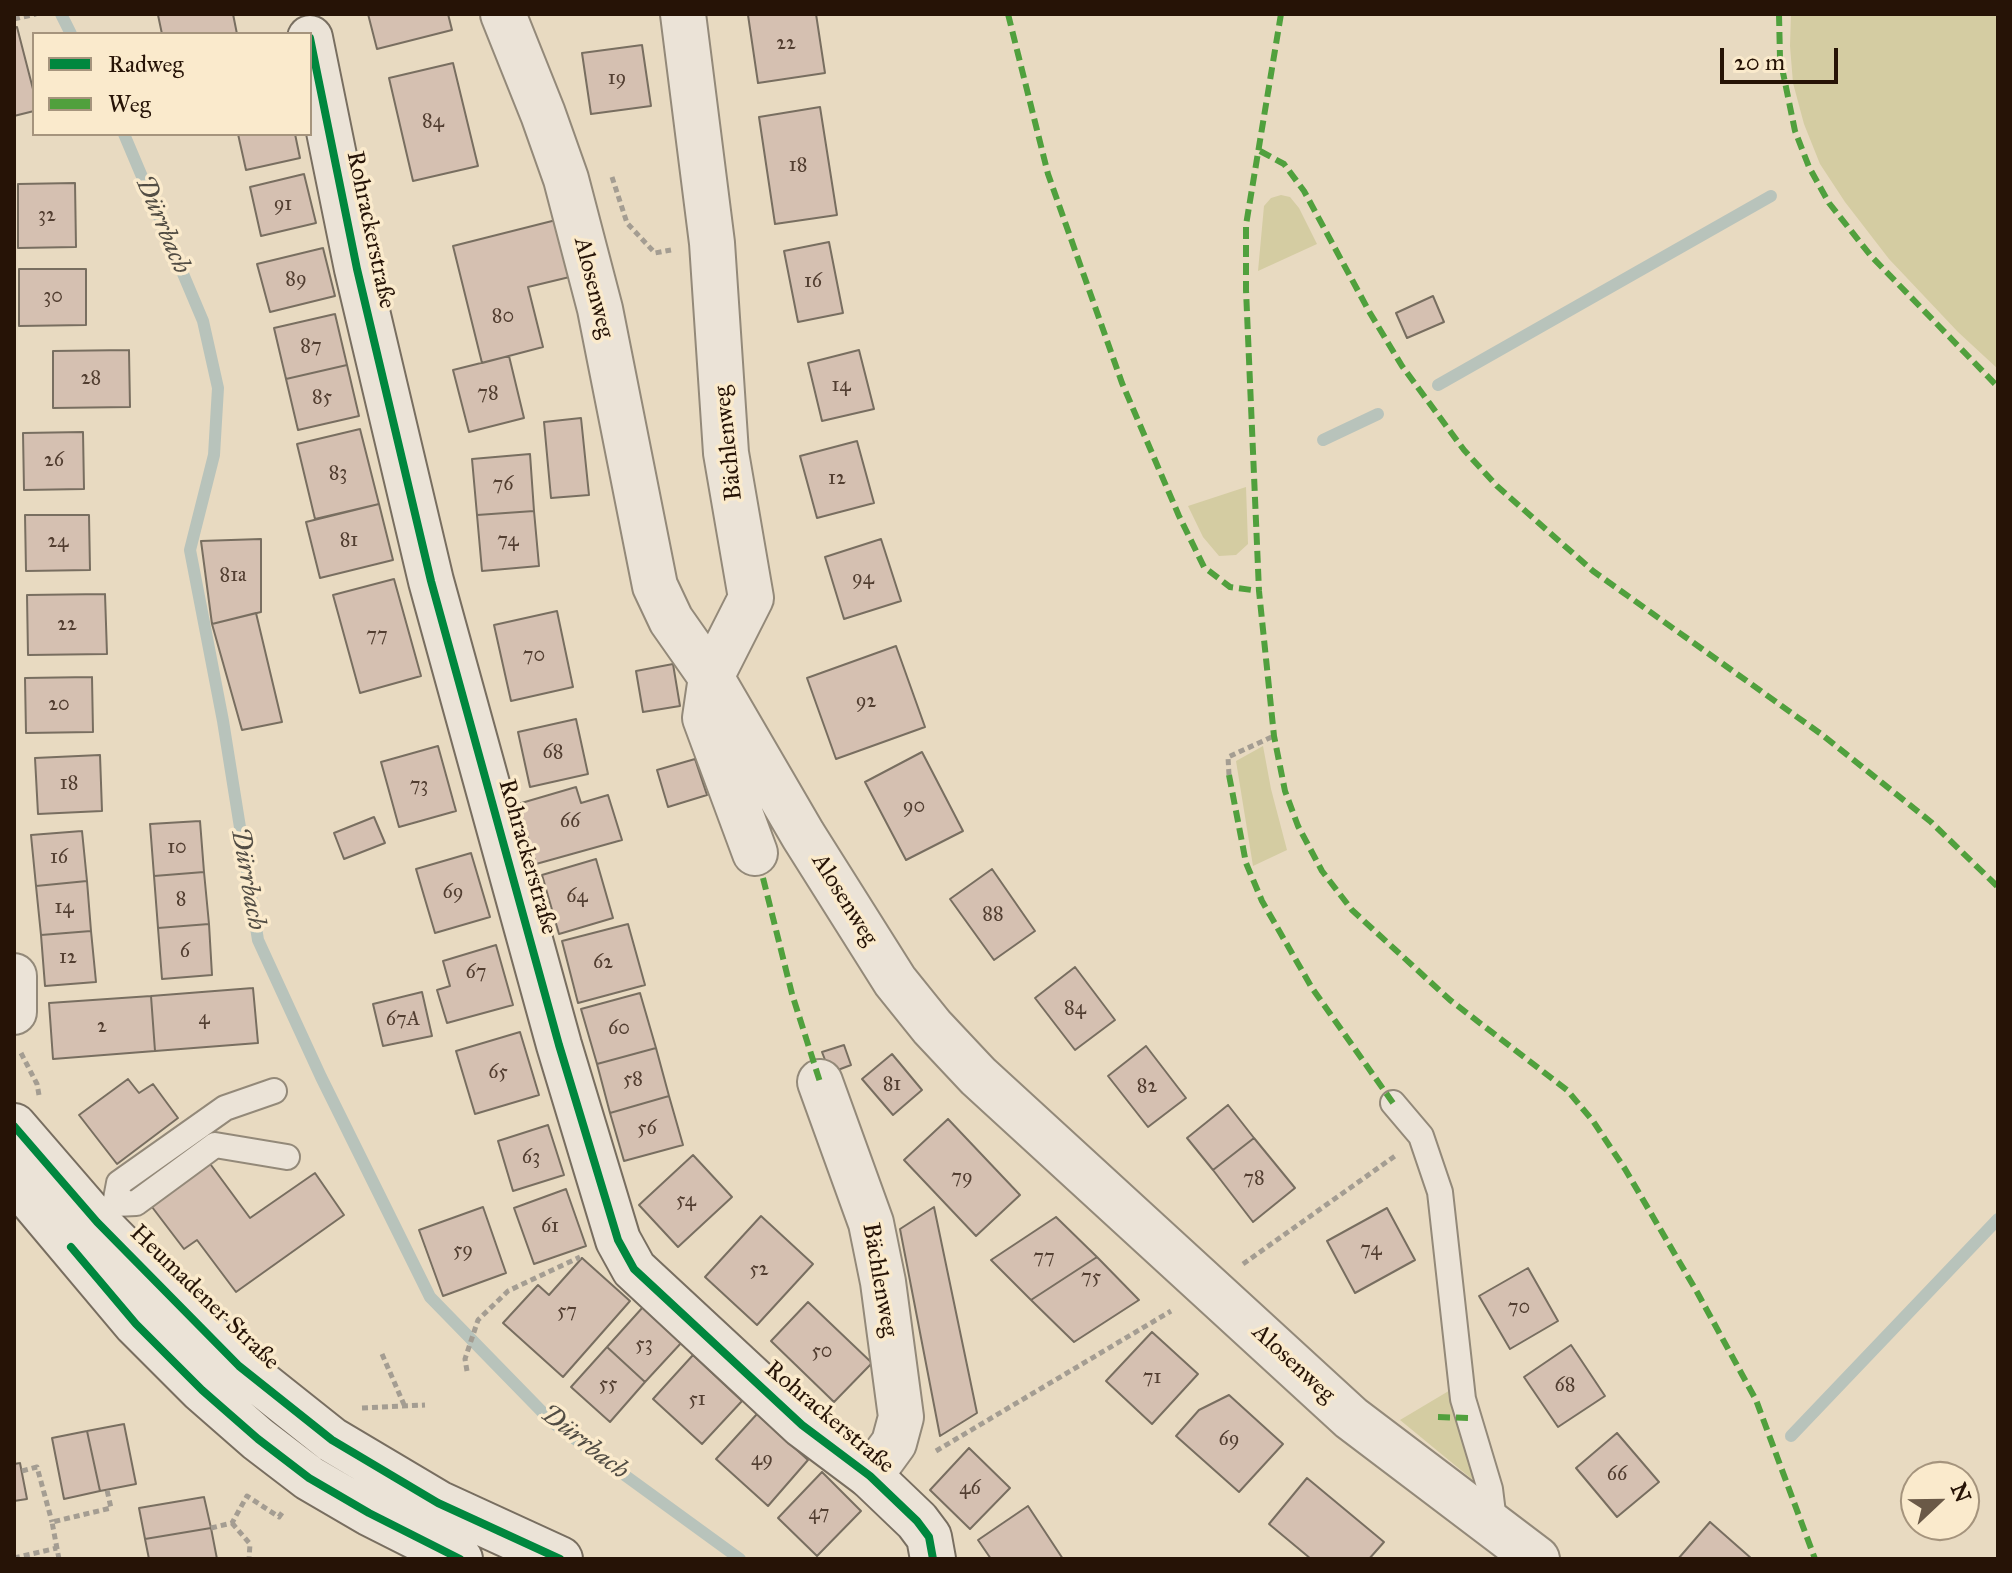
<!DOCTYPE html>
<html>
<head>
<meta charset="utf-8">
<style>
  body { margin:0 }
  #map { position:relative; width:2012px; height:1573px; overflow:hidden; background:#e8dac1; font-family:"IM FELL Great Primer",serif }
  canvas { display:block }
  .frame { position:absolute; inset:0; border:16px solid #261306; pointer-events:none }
  .legend { position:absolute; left:32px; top:32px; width:280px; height:104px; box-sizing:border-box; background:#faeacc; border:2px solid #a5947d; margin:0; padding:10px 14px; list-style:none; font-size:24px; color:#261306 }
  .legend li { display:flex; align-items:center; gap:16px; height:40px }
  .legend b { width:40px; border:2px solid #a5947d }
  .north { position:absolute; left:1900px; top:1461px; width:80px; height:80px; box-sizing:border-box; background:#faeacc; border:2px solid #a5947d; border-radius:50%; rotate:68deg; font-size:22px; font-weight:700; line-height:32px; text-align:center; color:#261306 }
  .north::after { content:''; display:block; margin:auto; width:28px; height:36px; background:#6a5947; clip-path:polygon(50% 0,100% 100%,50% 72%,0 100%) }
  .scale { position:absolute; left:1720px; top:48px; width:118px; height:36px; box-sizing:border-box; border:4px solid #261306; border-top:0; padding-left:10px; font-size:24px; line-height:28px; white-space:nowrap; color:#261306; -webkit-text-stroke:6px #faeacc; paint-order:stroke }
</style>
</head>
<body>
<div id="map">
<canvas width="2012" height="1573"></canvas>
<div class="frame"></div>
<ul class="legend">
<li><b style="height:10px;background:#00873e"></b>Radweg</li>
<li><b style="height:10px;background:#50a03d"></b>Weg</li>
</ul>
<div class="north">N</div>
<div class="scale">20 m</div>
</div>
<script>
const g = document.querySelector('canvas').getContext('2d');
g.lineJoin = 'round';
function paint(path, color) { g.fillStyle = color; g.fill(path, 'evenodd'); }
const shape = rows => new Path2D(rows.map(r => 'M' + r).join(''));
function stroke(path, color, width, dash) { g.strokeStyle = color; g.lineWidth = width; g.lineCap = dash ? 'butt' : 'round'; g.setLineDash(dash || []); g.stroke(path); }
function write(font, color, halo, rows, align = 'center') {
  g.font = font + ' "IM FELL Great Primer",serif'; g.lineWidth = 7; g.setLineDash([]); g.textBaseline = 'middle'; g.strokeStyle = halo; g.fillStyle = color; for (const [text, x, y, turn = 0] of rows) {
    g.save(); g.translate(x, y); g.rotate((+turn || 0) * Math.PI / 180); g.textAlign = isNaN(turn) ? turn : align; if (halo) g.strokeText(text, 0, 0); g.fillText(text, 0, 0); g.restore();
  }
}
paint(shape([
  [1791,14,1998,14,1998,369,1958,332,1889,259,1845,202,1820,164,1804,124,1793,83,1790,46],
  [1281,195,1290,197,1299,208,1317,244,1258,271,1264,206,1271,198],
  [1246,487,1248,544,1236,555,1219,556,1203,537,1188,506],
  [1263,746,1271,789,1287,850,1253,866,1236,761],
  [1452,1389,1478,1480,1473,1480,1400,1420]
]), '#d4cca2');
stroke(shape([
  [61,14,71,34],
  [124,134,203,321,218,388,214,455,190,550,223,721,258,940,321,1077,430,1297,553,1423,740,1559],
  [1438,385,1771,196],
  [1323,440,1378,414],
  [1791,1436,1998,1219]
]), '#b8c3bb', 12);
const building = shape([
  [233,14,237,34,162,34,158,15,233,14],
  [368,14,448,14,452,30,377,49,368,14],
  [757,14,816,14,825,73,758,83,748,15,757,14],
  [17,27,34,93,34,111,14,116,14,28,17,27],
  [642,45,651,106,591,114,582,53,642,45],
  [453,63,478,166,413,181,389,78,453,63],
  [820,107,837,215,775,224,759,117,820,107],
  [238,134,295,134,300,158,246,170,238,134],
  [304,174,316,223,261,236,250,187,304,174],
  [75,183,76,247,18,248,18,184,75,183],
  [564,218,578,275,528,287,543,347,482,363,453,246,564,218],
  [829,242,843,313,798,322,784,251,829,242],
  [323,248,335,296,270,312,257,264,323,248],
  [19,269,86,269,86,325,19,326,19,269],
  [1433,296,1444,322,1407,338,1396,313,1433,296],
  [335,314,347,365,286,379,274,328,335,314],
  [129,350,130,407,53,408,53,351,129,350],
  [859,350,874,409,822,421,808,363,859,350],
  [509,356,524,418,469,432,453,370,509,356],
  [347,365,359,416,298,430,286,379,347,365],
  [581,418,589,495,551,498,544,422,581,418],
  [360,429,379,504,315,519,297,444,360,429],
  [83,432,84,489,24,490,23,433,83,432],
  [857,441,874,503,817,518,800,456,857,441],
  [530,454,534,511,477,515,472,459,530,454],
  [379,504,393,560,320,578,306,522,379,504],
  [534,511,539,566,482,571,477,515,534,511],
  [25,515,89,515,90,570,26,571,25,515],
  [261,539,261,612,212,624,201,541,261,539],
  [881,539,901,601,844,619,825,557,881,539],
  [394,579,421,676,360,693,333,595,394,579],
  [105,594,107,654,28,655,27,595,105,594],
  [557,611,573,687,511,701,494,625,557,611],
  [256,613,282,722,242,730,212,624,256,613],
  [896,646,925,727,836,759,807,678,896,646],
  [673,664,680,706,643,712,636,671,673,664],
  [92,677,93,732,26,733,25,678,92,677],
  [576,719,588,774,530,787,518,732,576,719],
  [438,746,456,811,399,827,381,762,438,746],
  [922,752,963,831,906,860,865,782,922,752],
  [100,755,102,811,38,814,35,758,100,755],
  [695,759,707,795,668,807,657,770,695,759],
  [576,787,581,803,608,795,622,840,536,864,518,804,576,787],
  [374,817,385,843,344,859,334,833,374,817],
  [200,821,204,872,154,876,150,824,200,821],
  [82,831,87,881,36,886,31,835,82,831],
  [471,853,490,917,435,933,416,869,471,853],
  [596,859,613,918,559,934,542,875,596,859],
  [992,869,1035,931,994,960,950,899,992,869],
  [204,872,209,924,158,928,154,876,204,872],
  [87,881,91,931,41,935,36,886,87,881],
  [209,924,212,975,162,979,158,928,209,924],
  [628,924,645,985,578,1003,562,941,628,924],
  [91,931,96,982,45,986,41,935,91,931],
  [496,945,513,1005,447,1023,437,990,450,986,443,961,496,945],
  [1075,967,1115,1020,1075,1050,1035,998,1075,967],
  [253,988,258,1043,155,1051,151,996,253,988],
  [422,992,432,1036,383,1046,373,1004,422,992],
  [640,993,656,1048,597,1064,581,1009,640,993],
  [151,996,155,1051,53,1059,49,1003,151,996],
  [520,1032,539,1095,475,1114,456,1051,520,1032],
  [844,1045,851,1065,830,1073,822,1052,844,1045],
  [1146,1046,1186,1098,1148,1127,1108,1076,1146,1046],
  [656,1048,669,1096,610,1113,597,1064,656,1048],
  [892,1054,922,1090,893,1115,862,1079,892,1054],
  [128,1079,139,1093,153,1084,178,1118,117,1164,79,1115,128,1079],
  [669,1096,683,1145,624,1161,610,1113,669,1096],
  [1228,1105,1254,1138,1213,1170,1187,1138,1228,1105],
  [948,1119,1020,1195,976,1236,904,1160,948,1119],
  [548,1125,564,1175,513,1191,498,1141,548,1125],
  [1254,1138,1295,1188,1253,1222,1213,1170,1254,1138],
  [693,1155,732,1197,678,1247,639,1205,693,1155],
  [208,1161,250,1218,315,1173,344,1215,236,1292,197,1240,184,1249,149,1203,208,1161],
  [566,1189,586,1246,534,1264,514,1208,566,1189],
  [483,1207,506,1273,443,1296,419,1230,483,1207],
  [934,1207,977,1413,940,1436,900,1229,934,1207],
  [1387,1208,1415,1260,1355,1293,1327,1241,1387,1208],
  [761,1216,813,1264,757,1325,705,1277,761,1216],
  [1056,1217,1097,1257,1031,1300,991,1260,1056,1217],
  [1097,1257,1139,1300,1074,1342,1031,1300,1097,1257],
  [582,1258,630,1301,563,1377,503,1323,538,1285,549,1295,582,1258],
  [1528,1268,1558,1321,1510,1349,1479,1296,1528,1268],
  [808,1302,872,1363,834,1402,771,1341,808,1302],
  [643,1307,682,1342,645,1382,607,1347,643,1307],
  [1152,1332,1198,1374,1152,1424,1106,1381,1152,1332],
  [1571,1345,1605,1396,1558,1427,1524,1377,1571,1345],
  [607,1347,645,1382,610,1422,571,1387,607,1347],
  [693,1355,742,1401,702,1444,653,1399,693,1355],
  [1229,1395,1283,1444,1239,1492,1176,1436,1199,1410,1229,1395],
  [757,1414,808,1460,768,1506,716,1459,757,1414],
  [124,1424,136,1484,100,1491,87,1431,124,1424],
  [87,1431,100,1491,64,1499,52,1438,87,1431],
  [1617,1433,1659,1482,1617,1517,1576,1468,1617,1433],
  [969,1448,1010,1488,970,1529,930,1490,969,1448],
  [20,1463,27,1499,14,1501,14,1464,20,1463],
  [822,1472,861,1511,817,1556,778,1518,822,1472],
  [1307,1478,1384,1542,1369,1559,1311,1559,1269,1524,1307,1478],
  [204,1497,211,1528,145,1539,139,1508,204,1497],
  [1028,1506,1063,1559,991,1559,978,1540,1028,1506],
  [1710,1522,1752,1559,1678,1559,1710,1522],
  [211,1528,217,1559,149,1559,145,1539,211,1528]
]);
paint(building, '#d5c0b1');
stroke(building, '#786e60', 2);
const lane = shape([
  [1393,1103,1421,1136,1440,1192,1463,1399,1490,1489,1495,1529],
  [115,1204,136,1203,215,1145,287,1157],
  [91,1228,115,1204,119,1183,225,1108,274,1091]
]);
const street = shape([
  [503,14,543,114,566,179,600,309,655,586,671,620,711,677,803,835,895,981,932,1027,978,1076,1351,1418,1537,1559],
  [683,14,712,243,726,453,751,598,711,677,705,718,755,853],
  [14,976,14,1012],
  [820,1082,871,1223,883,1282,901,1417,894,1443,870,1476]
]);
const secondary = shape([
  [310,38,357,269,431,581,559,1045,618,1240,634,1269,802,1425,870,1476,917,1521,929,1537,933,1559],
  [14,1126,97,1222,239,1366,332,1440,438,1503,560,1559],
  [14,1179,136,1324,202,1390,258,1439,309,1478,369,1513,460,1559]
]);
stroke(lane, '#938979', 28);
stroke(street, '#938979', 48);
stroke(secondary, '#786e60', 48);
stroke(shape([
  [14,19,36,14],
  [612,177,627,223,655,253,671,250],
  [1229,775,1228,757,1274,736],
  [21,1053,37,1084,39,1095],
  [1243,1264,1395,1156],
  [382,1354,405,1407],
  [467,1371,465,1359,478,1320,508,1291,580,1257],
  [362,1408,425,1405],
  [936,1451,1171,1311],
  [22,1471,37,1467,52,1522],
  [232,1523,250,1544,249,1559],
  [211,1528,232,1523,247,1496,279,1517,284,1510],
  [14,1558,57,1548],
  [59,1559,52,1522,111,1508,107,1490]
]), '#a49d92', 5, [6, 4]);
stroke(lane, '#ebe3d7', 24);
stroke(street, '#ebe3d7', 44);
stroke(secondary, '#ebe3d7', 44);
stroke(shape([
  [1008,14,1048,174,1122,383,1179,516,1204,567,1230,587,1259,591],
  [1281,14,1246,225,1246,290,1259,591,1274,736,1285,791,1298,826,1322,871,1352,910,1450,1000,1567,1090,1593,1121,1625,1169,1697,1292,1756,1400,1815,1559],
  [1779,14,1780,58,1795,131,1809,167,1829,203,1871,256,1998,387],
  [1260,151,1284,164,1304,191,1370,313,1402,366,1464,450,1497,486,1593,571,1821,734,1931,822,1998,887],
  [1229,775,1246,863,1262,901,1312,988,1393,1103],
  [763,878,792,994,820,1082],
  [1438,1417,1468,1418]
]), '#50a03d', 6, [12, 6]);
stroke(shape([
  [310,38,357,269,431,581,559,1045,618,1240,634,1269,802,1425,870,1476,917,1521,929,1537,933,1559],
  [14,1126,97,1222,239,1366,332,1440,438,1503,560,1559],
  [71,1247,136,1324,202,1390,258,1439,309,1478,369,1513,460,1559]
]), '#00873e', 8);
write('20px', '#523e31', null, [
  ["22",786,44],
  ["19",617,79],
  ["84",433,122],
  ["18",798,166],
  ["91",283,205],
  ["32",47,216],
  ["89",296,280],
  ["16",813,282],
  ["30",53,297],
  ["80",503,317],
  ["87",311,347],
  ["28",91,379],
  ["14",841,386],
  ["78",488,394],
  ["85",322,398],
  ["26",54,461],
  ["83",338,474],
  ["12",837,479],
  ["76",503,485],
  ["81",349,541],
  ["74",508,541],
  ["24",58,542],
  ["81a",233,576],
  ["94",863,579],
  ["22",67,625],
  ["77",377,636],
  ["70",534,656],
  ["92",866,702],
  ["20",59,705],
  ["68",553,753],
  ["18",69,784],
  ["73",419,786],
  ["90",914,807],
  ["66",570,822],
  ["10",177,848],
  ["16",59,858],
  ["69",453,893],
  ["64",577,897],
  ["8",181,900],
  ["14",64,908],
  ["88",993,915],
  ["6",185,952],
  ["12",68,958],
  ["62",603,963],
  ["67",476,973],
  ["84",1075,1009],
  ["4",204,1019],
  ["67A",403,1020],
  ["2",102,1027],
  ["60",619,1029],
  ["65",498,1073],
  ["58",633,1080],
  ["81",892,1085],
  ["82",1147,1087],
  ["56",647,1129],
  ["63",531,1158],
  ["79",962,1178],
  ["78",1254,1179],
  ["54",686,1201],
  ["61",550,1227],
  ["74",1371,1250],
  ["59",463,1251],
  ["77",1044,1258],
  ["52",759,1270],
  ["75",1091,1278],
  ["70",1519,1308],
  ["57",567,1312],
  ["53",644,1345],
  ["50",822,1352],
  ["71",1152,1378],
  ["55",608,1385],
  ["68",1565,1386],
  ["51",697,1400],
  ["69",1229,1440],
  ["49",762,1460],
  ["66",1617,1475],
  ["46",970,1489],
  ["47",819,1514]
]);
write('24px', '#261306', '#faeacc', [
  ["Rohrackerstraße",370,230,78],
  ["Alosenweg",593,288,76],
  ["Bächlenweg",729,443,-96],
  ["Rohrackerstraße",527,857,74],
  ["Alosenweg",844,900,58],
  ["Bächlenweg",879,1280,80],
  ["Heumadener Straße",204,1298,44],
  ["Alosenweg",1293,1364,43],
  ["Rohrackerstraße",829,1418,40]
]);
write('italic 26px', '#524d44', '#faeacc', [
  ["Dürrbach",162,225,67],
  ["Dürrbach",247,879,80],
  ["Dürrbach",584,1443,38]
]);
</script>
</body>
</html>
